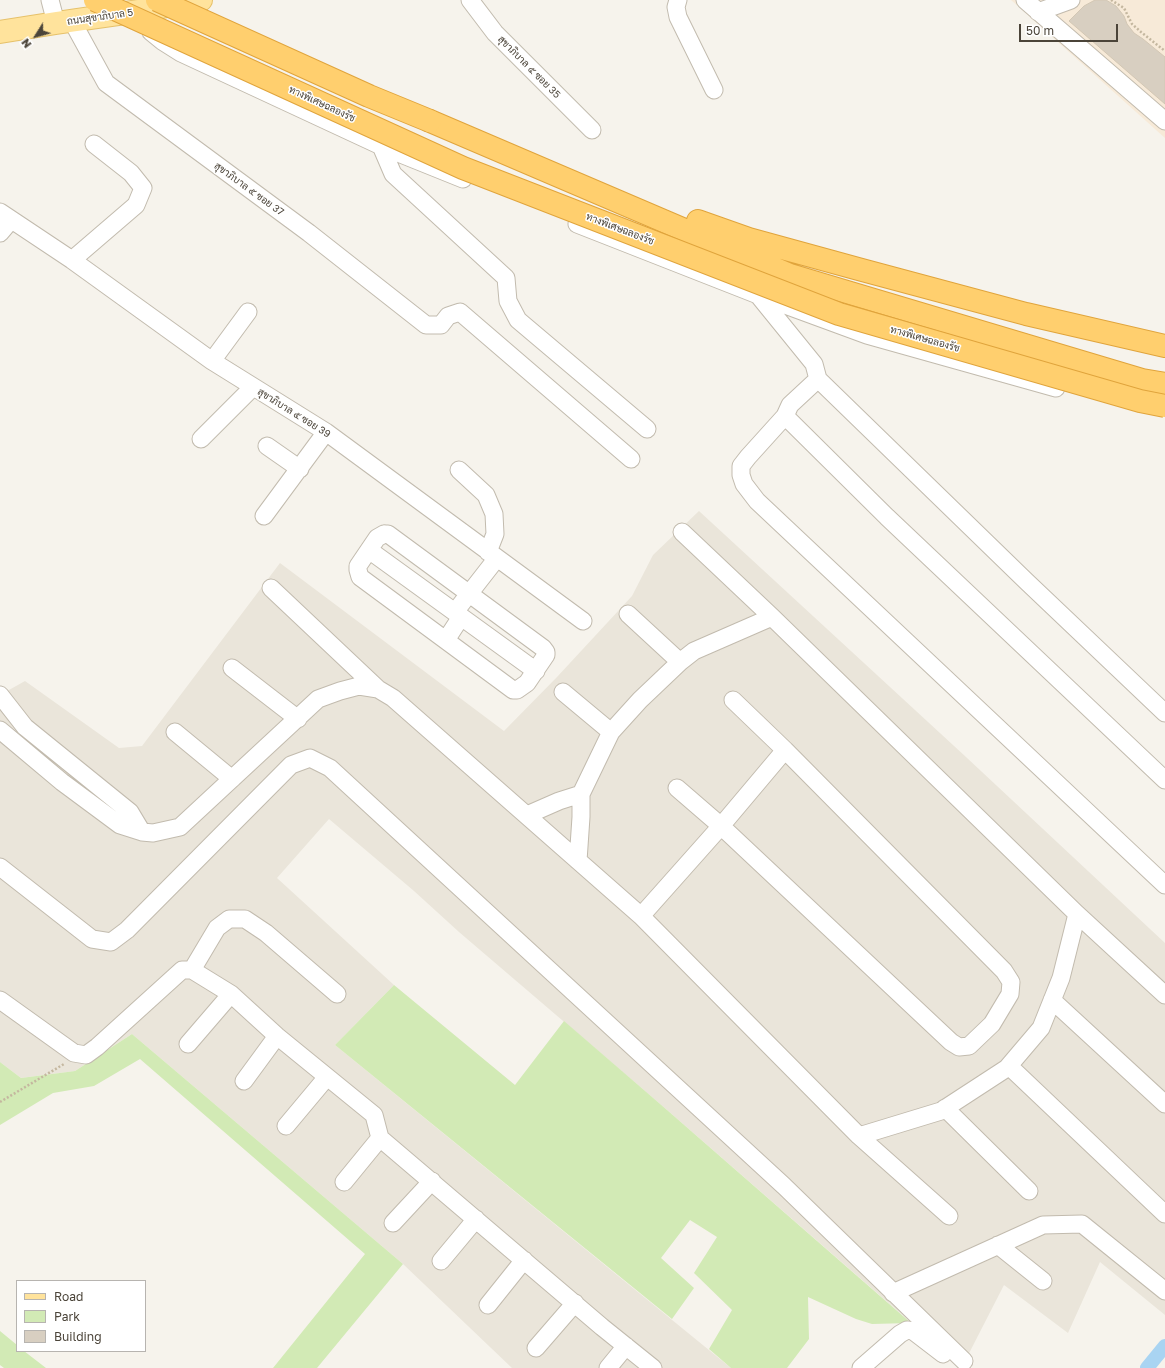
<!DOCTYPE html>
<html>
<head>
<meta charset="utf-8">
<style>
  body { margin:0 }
  #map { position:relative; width:1165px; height:1368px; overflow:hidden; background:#f6f3ec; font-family:"Golos Text",sans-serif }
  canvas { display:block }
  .legend { position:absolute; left:16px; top:1280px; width:130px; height:72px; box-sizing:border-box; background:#fff; border:1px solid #b7b4b0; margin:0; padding:5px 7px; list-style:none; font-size:12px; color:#4b4439 }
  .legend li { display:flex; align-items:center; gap:8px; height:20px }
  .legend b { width:20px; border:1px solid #b7b4b0 }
  .north { position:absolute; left:16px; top:16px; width:40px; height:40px; -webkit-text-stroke:3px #fff; paint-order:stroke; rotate:233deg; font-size:11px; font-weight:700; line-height:16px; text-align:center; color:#4b4439 }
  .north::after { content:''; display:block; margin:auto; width:14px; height:18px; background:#4b4439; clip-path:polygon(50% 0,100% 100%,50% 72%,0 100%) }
  .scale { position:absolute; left:1019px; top:24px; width:99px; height:18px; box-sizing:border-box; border:2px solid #4b4439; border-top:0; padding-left:5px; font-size:12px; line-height:14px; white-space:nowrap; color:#4b4439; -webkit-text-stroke:3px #fff; paint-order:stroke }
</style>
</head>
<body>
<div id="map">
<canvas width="1165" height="1368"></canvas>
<ul class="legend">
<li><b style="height:5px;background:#ffe39c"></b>Road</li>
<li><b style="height:11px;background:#d2eab5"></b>Park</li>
<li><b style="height:11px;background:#d8cfc1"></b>Building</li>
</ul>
<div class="north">N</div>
<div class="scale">50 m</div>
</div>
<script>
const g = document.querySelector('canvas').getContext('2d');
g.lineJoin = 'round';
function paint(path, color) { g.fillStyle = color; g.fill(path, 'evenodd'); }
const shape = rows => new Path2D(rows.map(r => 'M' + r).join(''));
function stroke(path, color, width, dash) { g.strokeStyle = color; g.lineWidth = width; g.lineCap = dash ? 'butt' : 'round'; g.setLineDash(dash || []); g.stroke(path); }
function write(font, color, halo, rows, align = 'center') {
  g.font = font + ' "Golos Text",Sarabun,sans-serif'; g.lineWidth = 3; g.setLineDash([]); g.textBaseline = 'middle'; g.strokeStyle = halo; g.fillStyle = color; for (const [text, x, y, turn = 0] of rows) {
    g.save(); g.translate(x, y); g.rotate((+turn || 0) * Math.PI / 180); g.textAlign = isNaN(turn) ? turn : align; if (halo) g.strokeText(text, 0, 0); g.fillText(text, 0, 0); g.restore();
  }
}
paint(shape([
  [699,511,966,757,1165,943,1165,1315,1100,1262,1068,1333,1004,1285,962,1367,659,1103,459,932,414,891,329,819,277,878,394,985,335,1045,731,1368,512,1368,403,1264,132,1034,75,1071,21,1078,0,1062,0,695,25,681,119,748,142,746,280,563,504,731,557,677,632,596,653,555]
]), '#eae5da');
paint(shape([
  [1011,0,1165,0,1165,138]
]), '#f7ead8');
paint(shape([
  [394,985,515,1085,564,1021,659,1103,911,1323,872,1324,856,1319,808,1297,809,1339,787,1368,731,1368,709,1349,732,1310,694,1273,717,1237,690,1220,661,1258,694,1288,672,1319,335,1045],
  [132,1034,403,1264,317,1368,273,1368,365,1254,140,1059,94,1086,53,1093,0,1125,0,1062,21,1078,75,1071],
  [0,1331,17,1345,17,1351,24,1351,46,1368,4,1368,0,1365]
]), '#d2eab5');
stroke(shape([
  [1147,1368,1165,1346]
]), '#a9d4f2', 14);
const building = shape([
  [1095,0,1106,0,1116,6,1124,16,1127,24,1134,33,1143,39,1165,57,1165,104,1069,21,1084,6,1095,0]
]);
paint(building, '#d8cfc1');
stroke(building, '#d3c7b4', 1);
const minor = shape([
  [50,0,56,23],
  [470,0,495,33,592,130],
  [678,0,676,7,678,17,714,90],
  [1025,0,1165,121],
  [1038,12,1071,0],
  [72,21,106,83,309,233,426,325,441,325,448,316,460,312,631,459],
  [151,32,162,41,181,53,381,146,463,179],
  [381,146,393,174,506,278,508,301,518,320,647,429],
  [0,212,72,260,212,361,326,432,583,621],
  [577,224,758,295,867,335,1056,388],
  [0,233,11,220],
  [72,260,136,205,143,188,131,173,94,144],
  [758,295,814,364,818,379,1026,581,1165,713],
  [212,361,248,312],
  [818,379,790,405,785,416,887,517,1165,780],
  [785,416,748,457,741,466,741,475,744,484,757,501,1165,885],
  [201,439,253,387],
  [267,446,300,469],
  [459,470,486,495,494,514,495,534,488,552],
  [264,516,326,432],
  [682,532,772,617,1077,914,1165,995],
  [384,534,388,534,543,648,546,652,546,655,527,683,517,690,513,690,360,577,358,570,358,566,377,538,384,534],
  [369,550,536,671],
  [271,588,378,689],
  [628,614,680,662],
  [446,640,459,620,458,608,497,558],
  [232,668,298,719],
  [563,692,611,732],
  [0,695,25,727,130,812,142,832],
  [0,730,62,782,120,825,142,832,153,833,180,827,318,699,340,691,359,686,378,689,393,698,641,916,859,1136,949,1216],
  [175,732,232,779],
  [677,788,721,826,951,1042,959,1047,969,1046,992,1024,1010,994,1011,982,1004,971,785,750,733,700],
  [527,815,559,801,581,794],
  [578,861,581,817,581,794,611,732,640,700,680,662,694,651,772,617],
  [0,867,92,939,111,942,127,930,291,765,310,758,330,768,784,1186,964,1361],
  [641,916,721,826,785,750],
  [192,970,217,928,229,919,245,919,266,933,337,994],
  [0,1000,74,1053,86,1055,97,1047,182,970,192,970,231,994,277,1036,374,1115,380,1138,602,1327,653,1368],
  [1052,1000,1165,1104],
  [188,1044,231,994],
  [1009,1066,1165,1214],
  [244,1081,277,1036],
  [945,1108,1029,1191],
  [286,1126,327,1077],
  [859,1136,941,1111,1007,1068,1041,1028,1061,978,1077,914],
  [344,1182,380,1138],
  [393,1223,432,1181],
  [998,1245,1043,1281],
  [441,1261,476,1219],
  [893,1293,1043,1225,1082,1224,1165,1291],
  [488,1305,524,1260],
  [536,1348,575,1303],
  [608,1368,626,1346],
  [861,1368,900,1334,907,1330,913,1331,943,1354]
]);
const major = shape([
  [0,32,56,23,139,11,201,0]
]);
const highway = shape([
  [430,121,790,275,1142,380,1165,384],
  [698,221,749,239,862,270,1026,314,1165,346]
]);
stroke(minor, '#c2bbae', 19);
stroke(major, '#e6c16a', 24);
stroke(highway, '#e0a43c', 24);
stroke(shape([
  [1111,0,1124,8,1132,24,1141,32,1165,51],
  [0,1102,64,1064]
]), '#c4b79f', 2.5, [2, 2]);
stroke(minor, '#fff', 17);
stroke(major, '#ffe39c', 22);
stroke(highway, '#ffcf6e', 22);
const highwayBridge = shape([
  [95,0,463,168,839,314,1140,401,1165,406],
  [157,0,369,96,430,121]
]);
stroke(highwayBridge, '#e0a43c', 24, []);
stroke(highwayBridge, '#ffcf6e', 22);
write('10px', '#4b4439', '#fff', [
  ["ถนนสุขาภิบาล 5",100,17,-8],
  ["สุขาภิบาล ๕ ซอย 35",529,67,45],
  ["ทางพิเศษฉลองรัช",322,104,25],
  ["สุขาภิบาล ๕ ซอย 37",249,189,36],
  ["ทางพิเศษฉลองรัช",620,229,21],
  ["ทางพิเศษฉลองรัช",925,339,16],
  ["สุขาภิบาล ๕ ซอย 39",294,413,32]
]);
</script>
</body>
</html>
